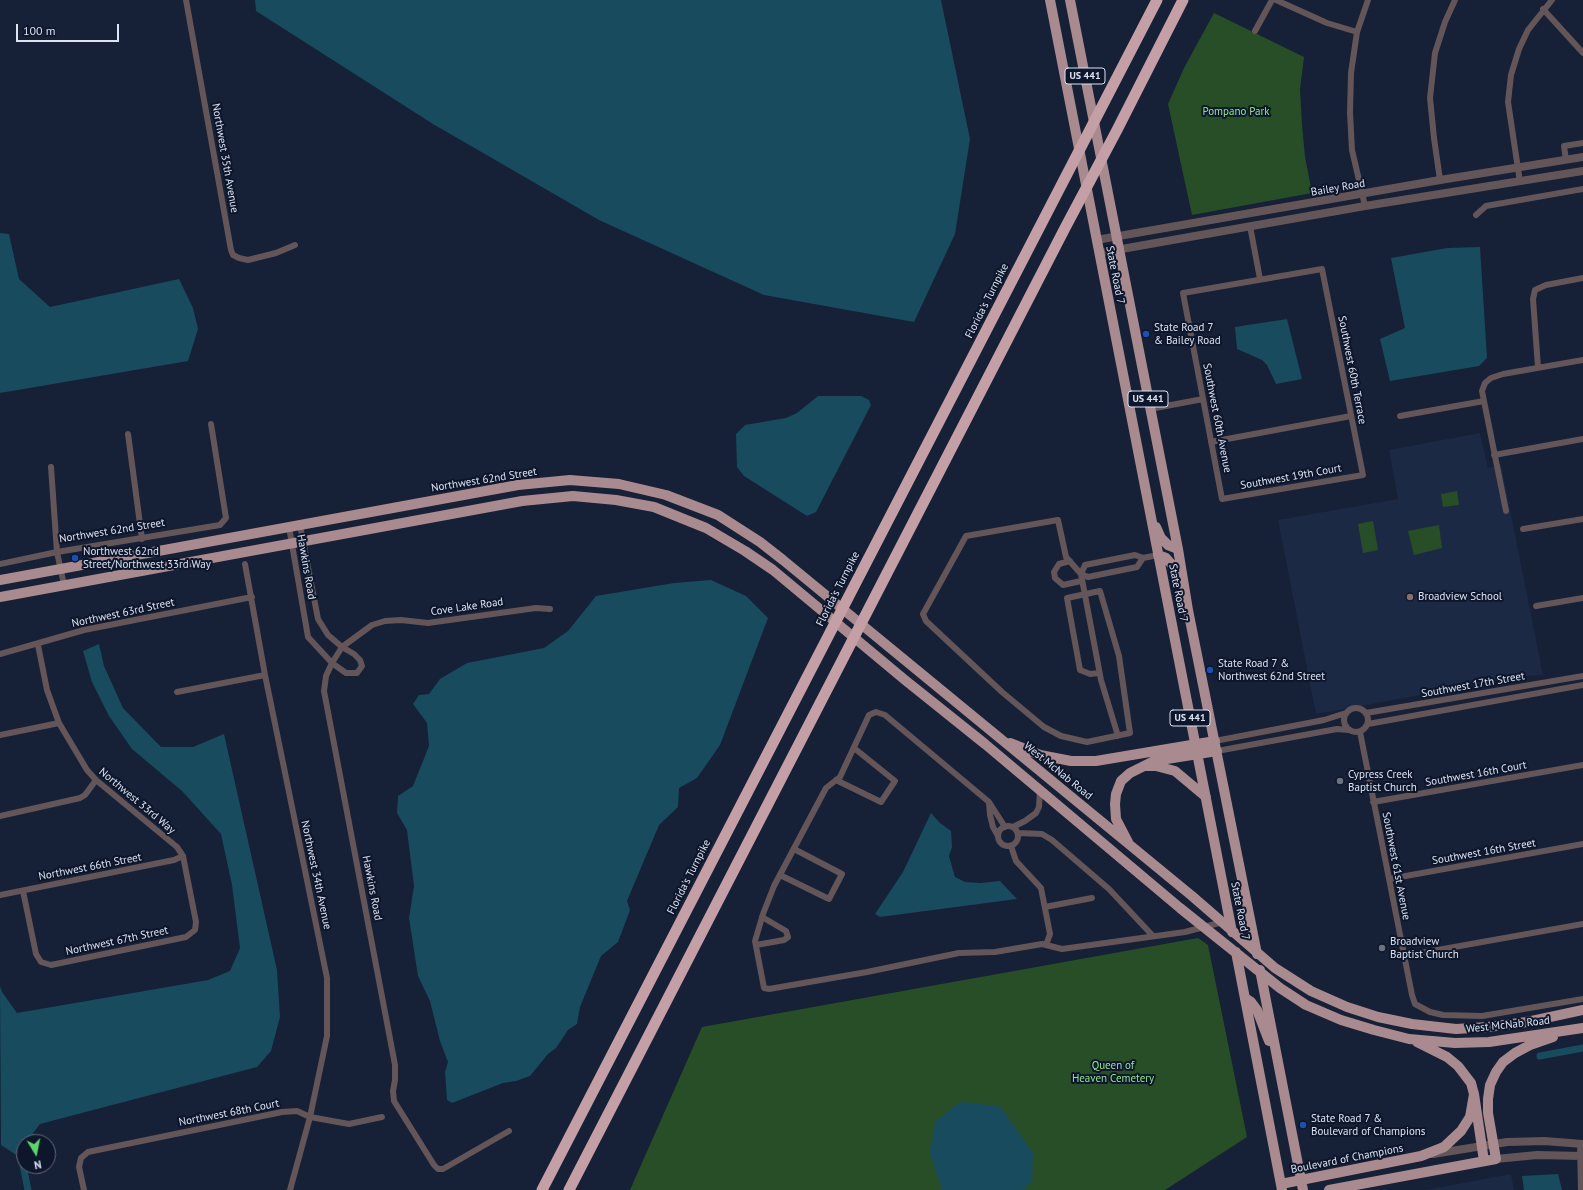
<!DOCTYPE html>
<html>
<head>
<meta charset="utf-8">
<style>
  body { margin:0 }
  #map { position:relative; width:1583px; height:1190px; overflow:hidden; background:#162036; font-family:"PT Sans",sans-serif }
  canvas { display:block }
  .north { position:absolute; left:16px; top:1134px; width:40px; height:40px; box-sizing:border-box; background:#0d162b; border:1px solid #60687b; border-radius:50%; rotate:170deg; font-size:11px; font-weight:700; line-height:16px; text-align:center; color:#dce3f3 }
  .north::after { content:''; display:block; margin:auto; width:14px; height:18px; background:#5dd56c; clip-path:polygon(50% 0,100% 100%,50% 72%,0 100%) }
  .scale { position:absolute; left:16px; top:24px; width:103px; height:18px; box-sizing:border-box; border:2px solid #dce3f3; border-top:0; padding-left:5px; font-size:12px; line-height:14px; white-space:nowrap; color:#dce3f3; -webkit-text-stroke:3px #0d162b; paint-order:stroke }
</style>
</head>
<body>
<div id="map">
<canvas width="1583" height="1190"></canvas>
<div class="north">N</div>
<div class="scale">100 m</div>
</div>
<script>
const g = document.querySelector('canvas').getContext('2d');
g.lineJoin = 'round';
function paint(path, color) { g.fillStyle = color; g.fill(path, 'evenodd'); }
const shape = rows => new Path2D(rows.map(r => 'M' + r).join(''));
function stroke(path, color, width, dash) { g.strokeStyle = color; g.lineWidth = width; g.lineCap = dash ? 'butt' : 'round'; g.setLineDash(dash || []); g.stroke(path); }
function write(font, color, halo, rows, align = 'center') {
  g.font = font + ' "PT Sans",sans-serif'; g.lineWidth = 4; g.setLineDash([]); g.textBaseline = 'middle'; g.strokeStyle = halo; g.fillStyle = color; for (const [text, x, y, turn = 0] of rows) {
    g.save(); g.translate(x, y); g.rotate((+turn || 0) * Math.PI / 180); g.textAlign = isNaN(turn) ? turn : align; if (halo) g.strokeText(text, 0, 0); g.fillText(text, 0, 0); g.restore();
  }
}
paint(shape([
  [1480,433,1488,468,1501,464,1543,675,1525,676,1316,714,1278,520,1398,499,1389,450],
  [1511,1174,1514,1190,1425,1190]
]), '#1c2944');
paint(shape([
  [1214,13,1304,57,1300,89,1302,125,1305,157,1312,193,1192,215,1168,104,1184,68],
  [1457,491,1459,505,1443,507,1441,494],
  [1373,521,1378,550,1363,553,1358,524],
  [1439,525,1442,548,1414,555,1408,531],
  [1198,938,1208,945,1247,1137,1165,1190,630,1190,702,1027]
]), '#284e28');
paint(shape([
  [255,0,941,0,970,139,955,234,914,322,764,295,599,220,433,124,256,11],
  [0,233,9,234,19,279,50,307,179,279,193,308,198,329,188,361,0,393],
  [1480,247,1487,358,1479,366,1390,381,1380,339,1405,328,1391,258,1447,248],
  [1287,319,1302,379,1276,384,1267,365,1262,360,1237,349,1235,327],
  [818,396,861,396,869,400,871,405,816,512,807,516,744,476,737,467,736,434,745,425,786,418,797,413],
  [711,580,746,596,768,618,720,745,697,778,679,788,678,807,659,825,627,901,630,910,618,942,601,956,580,1007,577,1024,568,1030,556,1048,548,1054,530,1076,516,1081,503,1083,452,1103,447,1100,445,1072,448,1062,440,1041,430,1001,418,976,409,918,414,886,407,830,397,813,398,796,413,786,429,746,427,723,413,704,419,695,429,694,440,679,467,663,544,648,568,631,596,596,674,583],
  [99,644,104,666,123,708,161,747,193,747,224,734,277,970,280,1017,271,1051,257,1067,40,1124,31,1136,28,1142,24,1142,24,1152,21,1158,1,1145,0,986,2,992,17,1013,208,980,230,971,240,948,232,885,221,834,182,791,132,749,109,716,92,682,83,651],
  [931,813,940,823,951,831,952,847,949,856,955,877,965,882,980,883,1000,881,1017,899,880,917,875,914,903,872],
  [960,1102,1000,1106,1033,1153,1032,1182,1023,1190,943,1190,941,1187,930,1153,935,1122],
  [1558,1174,1562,1190,1524,1190,1522,1176]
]), '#184b5e');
stroke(shape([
  [1540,1056,1583,1048],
  [20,1150,28,1190]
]), '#184b5e', 7);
stroke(shape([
  [186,0,231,250,233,255,239,258,248,260,276,253,295,245],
  [1276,0,1327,23,1357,32],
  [1543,9,1583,53],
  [1255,31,1272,0],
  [1566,160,1564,146,1583,143],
  [1440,180,1434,138,1430,98,1435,53,1445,22,1455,0],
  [1520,182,1508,102,1511,75,1519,49,1528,30,1552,0],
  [1365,206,1352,150,1350,113,1351,73,1357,32,1368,0],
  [1476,215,1486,206,1583,189],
  [1250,226,1260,279],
  [1322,269,1363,475,1222,499,1183,293,1322,269],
  [1538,367,1533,299,1535,290,1546,285,1583,278],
  [1484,401,1506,511],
  [1150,409,1203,399],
  [1400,416,1484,401,1482,391,1485,383,1491,378,1503,374,1583,360],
  [128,434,142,539],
  [1211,442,1351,416],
  [1494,455,1583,439],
  [51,467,57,552,64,585],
  [289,527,308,637,332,663,346,673,357,673,362,666,360,660,354,654,342,647,328,635,318,619,300,525],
  [1523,529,1583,519],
  [1070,561,1059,564,1054,572,1055,578,1063,585,1081,581],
  [0,564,57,552,220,525,226,518,211,424],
  [245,564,265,675,327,978,327,1036,310,1117,290,1190],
  [1536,606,1583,598],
  [0,654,84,630,252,597],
  [1099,673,1090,674,1080,670,1067,598,1100,591,1119,656,1130,733,1087,742,1061,736,1044,727,1002,692,926,621,923,614,966,536,1058,520,1066,557,1081,574,1088,577,1137,567,1143,558],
  [177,692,265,675],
  '1344 720a12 12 0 1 1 24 0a12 12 0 1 1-24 0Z',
  [1366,713,1583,676],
  [1368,724,1583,685],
  [1360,732,1412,995,1415,1004,1430,1012,1443,1015,1482,1016,1583,999],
  [0,735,59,723],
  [1118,736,1101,680,1081,574,1085,565,1135,555,1143,558,1158,555],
  [1215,741,1324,720,1346,713],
  [1217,751,1337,729,1349,730],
  [836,780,881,802,895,781,854,748],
  [1373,802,1583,765],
  [989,803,990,815,993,827,998,836],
  [0,816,80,798,85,795,96,780],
  '998 836a10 10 0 1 1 20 0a10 10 0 1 1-20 0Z',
  [1005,827,989,802,885,715,876,712,869,715,840,777,826,788,774,886,763,914,755,941,764,988,769,989,867,972,959,953,995,952,1042,944,1062,949,1185,932,1223,922],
  [1013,827,1025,821,1036,813,1039,807,1040,790],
  [1018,833,1042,834,1052,840,1109,889,1153,936],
  [1011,846,1016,861,1041,888,1050,934,1046,945],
  [780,875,829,899,842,874,794,849],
  [1389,879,1583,844],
  [23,891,36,954,41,962,51,965,186,937,195,930,196,922,183,856,177,847,96,780,87,770,59,723,47,690,38,645],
  [0,895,174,860,183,856],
  [1045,907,1092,898],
  [756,945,784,940,788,937,786,931,762,917],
  [1404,956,1583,924],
  [509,1131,443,1169,438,1169,434,1165,394,1101,393,1091,395,1080,395,1065,324,691,326,676,332,663,342,647,372,625,385,621,401,620,428,623,536,608,550,609],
  [1580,1143,1581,1190],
  [84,1190,79,1167,81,1158,88,1152,282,1112,297,1111,310,1117,349,1124,382,1117]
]), '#645558', 6);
stroke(shape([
  [1096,240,1440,180,1583,157],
  [1099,253,1365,206,1583,171],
  [1433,1154,1507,1142,1544,1141,1583,1144],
  [1496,1159,1537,1155,1583,1156]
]), '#645558', 8);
stroke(shape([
  [1050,0,1232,932],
  [1070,0,1178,549,1188,610,1257,954],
  [1156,527,1161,538,1168,545,1178,549],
  [1158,555,1166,558,1173,566,1178,582],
  [0,580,518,485,570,480,619,484,666,495,718,515,760,542,783,560,1192,896,1275,968,1311,991,1347,1007,1378,1017,1412,1024,1456,1029,1488,1027,1527,1022,1583,1010],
  [0,597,522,501,573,496,616,500,654,507,706,528,745,551,773,570,905,680,985,744,1180,908,1280,988,1306,1005,1341,1020,1374,1030,1409,1039,1455,1043,1489,1042,1583,1028],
  [1010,743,1040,755,1071,761,1096,761,1215,741],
  [1146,766,1156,766,1175,771,1206,797],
  [1128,842,1116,819,1115,804,1116,794,1121,781,1130,773,1154,761,1217,751],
  [1236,952,1282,1190],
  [1260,970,1303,1190],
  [1245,998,1251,1002,1257,1010,1269,1041],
  [1417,1042,1447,1057,1458,1066,1471,1083,1474,1094,1484,1161],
  [1281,1184,1421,1156,1444,1147,1461,1131,1470,1117,1474,1094],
  [1329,1190,1496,1159,1488,1113,1488,1099,1490,1085,1496,1072,1503,1062,1515,1053,1530,1045,1553,1037]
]), '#a98a8f', 10);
stroke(shape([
  [542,1190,1157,0],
  [569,1190,1065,228,1117,130,1183,0]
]), '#c49fa5', 11);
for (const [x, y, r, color] of [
  [1146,334,4,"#1a4fb4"],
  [75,558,4,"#1a4fb4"],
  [1410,597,4,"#8d6e63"],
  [1210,670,4,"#1a4fb4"],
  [1340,781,4,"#6b7280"],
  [1382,948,4,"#6b7280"],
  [1303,1125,4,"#1a4fb4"]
]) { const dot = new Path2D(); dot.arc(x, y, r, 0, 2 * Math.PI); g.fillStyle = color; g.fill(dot); stroke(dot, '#0d162b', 1.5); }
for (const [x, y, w] of [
  [1085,76,40],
  [1148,399,40],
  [1190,718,40]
]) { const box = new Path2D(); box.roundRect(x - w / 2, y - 8, w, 16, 3); g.fillStyle = '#0d162b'; g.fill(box); stroke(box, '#dce3f3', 1); }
write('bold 10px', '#dce3f3', null, [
  ["US 441",1085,76],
  ["US 441",1148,399],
  ["US 441",1190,718]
]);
write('11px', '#97e595', '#0d162b', [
  ["Pompano Park",1236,112],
  ["Queen of",1113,1066],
  ["Heaven Cemetery",1113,1079]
]);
write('11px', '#dce3f3', '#0d162b', [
  ["Northwest 35th Avenue",225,158,80],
  ["Bailey Road",1338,188,-10],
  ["State Road 7",1115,275,79],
  ["Florida's Turnpike",987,301,-63],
  ["Southwest 60th Terrace",1352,370,79],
  ["Southwest 60th Avenue",1217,418,79],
  ["Southwest 19th Court",1291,477,-10],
  ["Northwest 62nd Street",484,480,-9],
  ["Northwest 62nd Street",112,531,-9],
  ["Hawkins Road",306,567,80],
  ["Florida's Turnpike",838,589,-63],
  ["State Road 7",1178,593,79],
  ["Cove Lake Road",467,607,-8],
  ["Northwest 63rd Street",123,613,-12],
  ["Southwest 17th Street",1473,685,-10],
  ["West McNab Road",1058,771,39],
  ["Southwest 16th Court",1476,774,-10],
  ["Northwest 33rd Way",137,801,40],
  ["Southwest 16th Street",1484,852,-10],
  ["Southwest 61st Avenue",1396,866,79],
  ["Northwest 66th Street",90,867,-11],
  ["Northwest 34th Avenue",316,875,78],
  ["Florida's Turnpike",689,877,-63],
  ["Hawkins Road",372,888,79],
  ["State Road 7",1240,911,79],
  ["Northwest 67th Street",117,941,-12],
  ["West McNab Road",1508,1025,-6],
  ["Northwest 68th Court",229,1113,-11],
  ["Boulevard of Champions",1347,1159,-11]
]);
write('11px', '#dce3f3', '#0d162b', [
  ["State Road 7",1154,328],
  ["& Bailey Road",1154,341],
  ["Northwest 62nd",83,552],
  ["Street/Northwest 33rd Way",83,565],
  ["Broadview School",1418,597],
  ["State Road 7 &",1218,664],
  ["Northwest 62nd Street",1218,677],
  ["Cypress Creek",1348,775],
  ["Baptist Church",1348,788],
  ["Broadview",1390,942],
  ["Baptist Church",1390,955],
  ["State Road 7 &",1311,1119],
  ["Boulevard of Champions",1311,1132]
], 'left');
</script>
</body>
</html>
